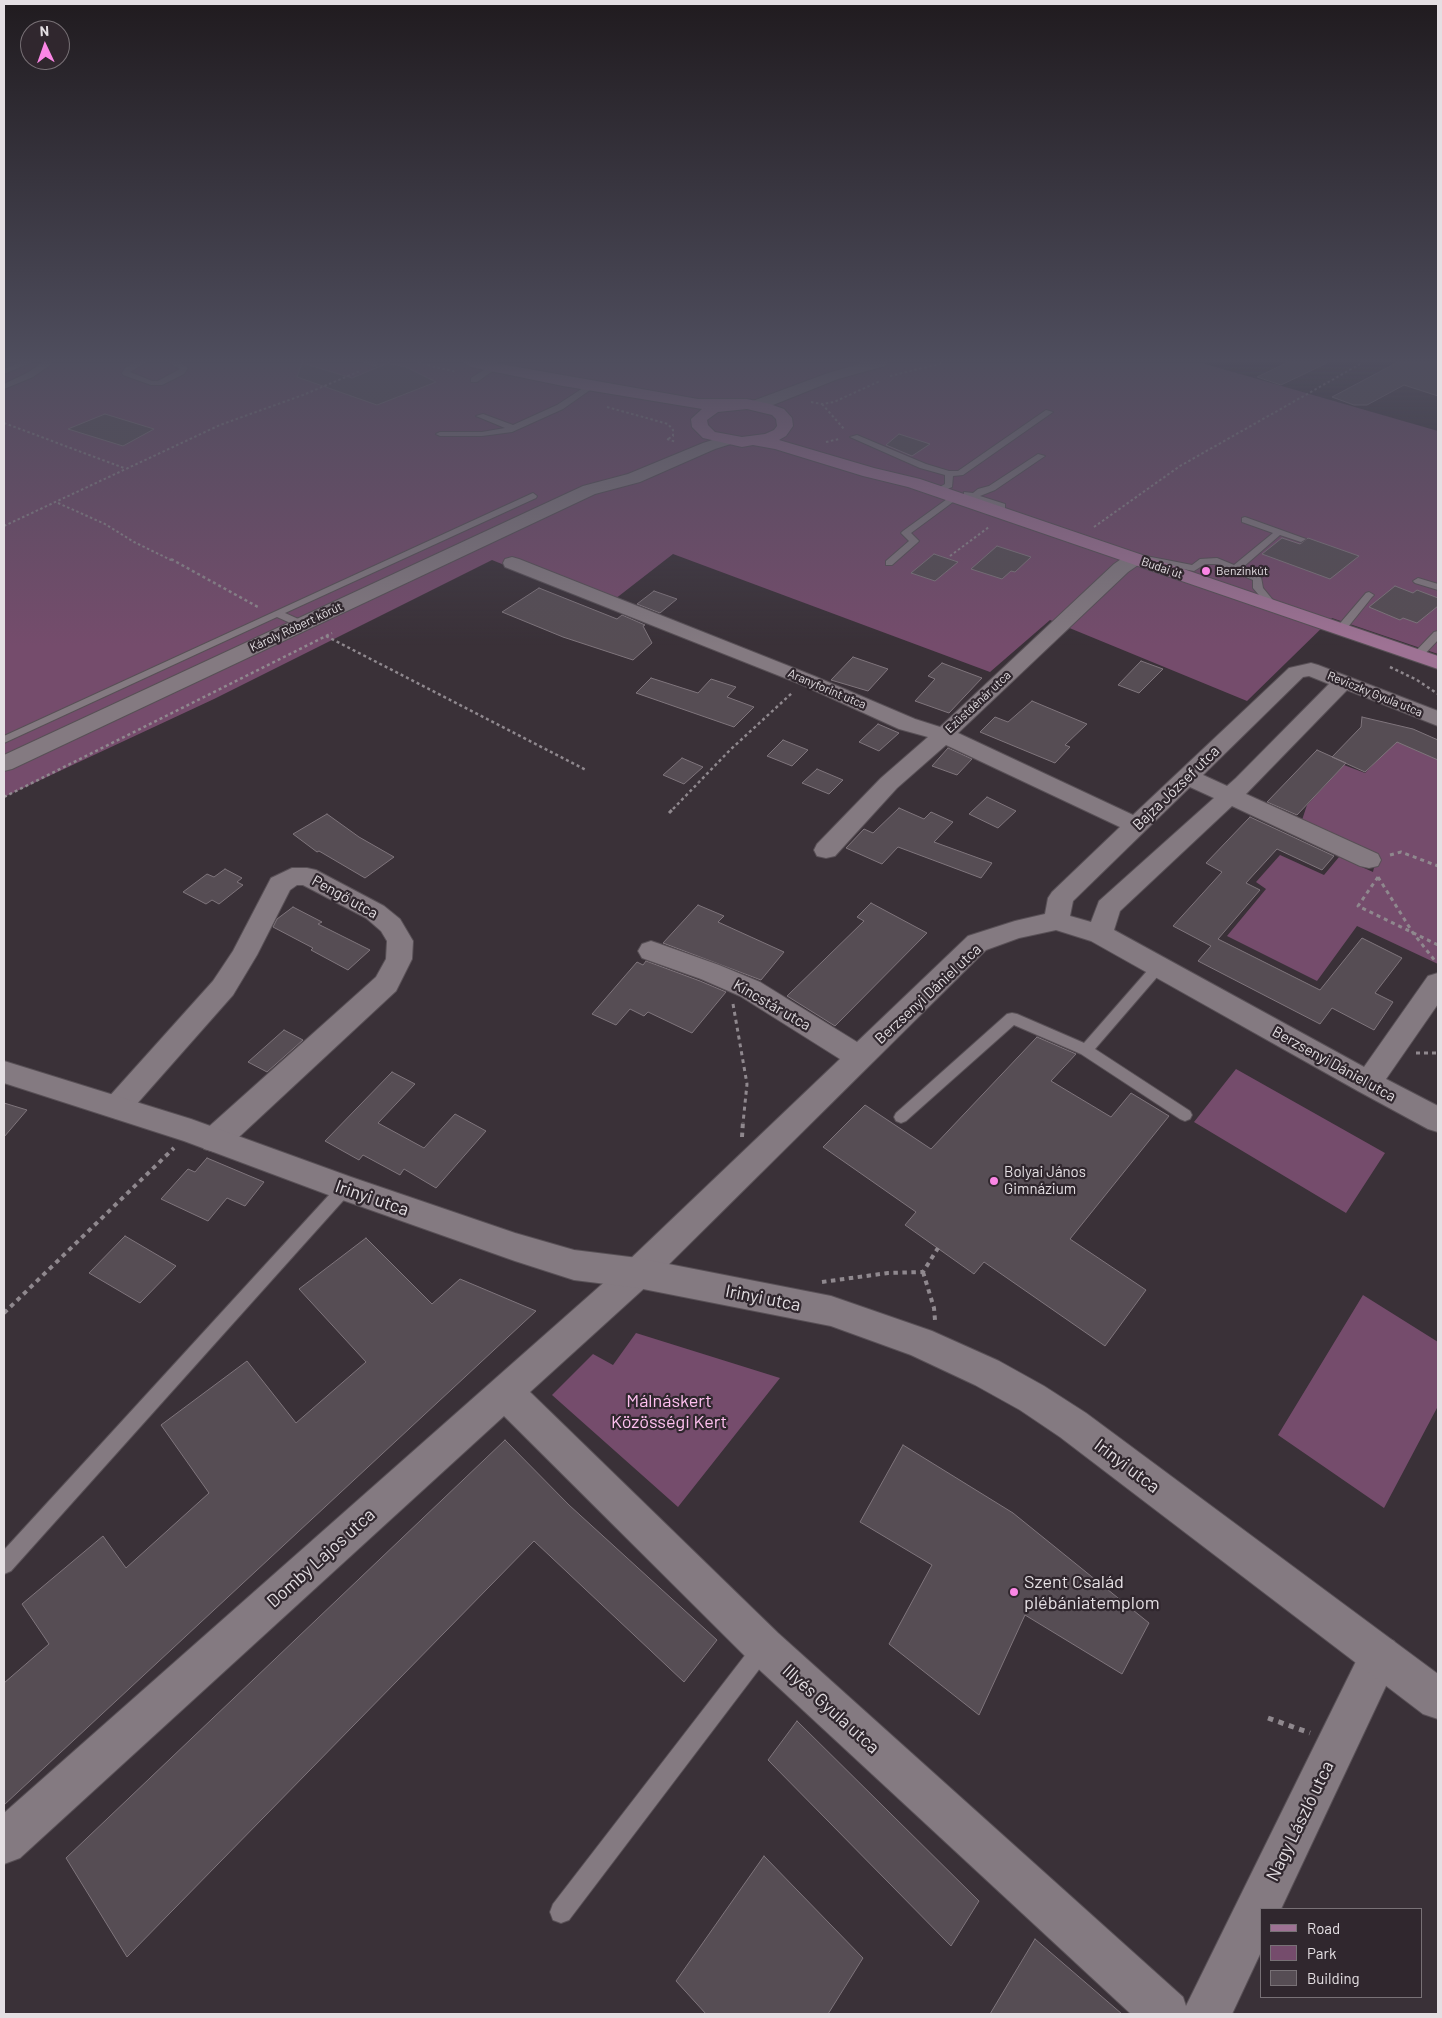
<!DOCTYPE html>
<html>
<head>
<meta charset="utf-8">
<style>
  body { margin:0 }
  #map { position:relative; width:1442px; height:2018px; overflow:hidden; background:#3a3138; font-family:Barlow,sans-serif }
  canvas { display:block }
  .frame { position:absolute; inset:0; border:5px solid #e4dfe3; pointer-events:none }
  .legend { position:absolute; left:1260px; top:1908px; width:162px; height:90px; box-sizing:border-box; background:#30272e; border:1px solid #787176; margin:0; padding:6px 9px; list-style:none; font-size:15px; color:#e4dfe3 }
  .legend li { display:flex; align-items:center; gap:10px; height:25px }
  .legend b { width:25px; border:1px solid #787176 }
  .north { position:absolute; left:20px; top:20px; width:50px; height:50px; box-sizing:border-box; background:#30272e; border:1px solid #787176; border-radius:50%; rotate:357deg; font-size:14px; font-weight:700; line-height:20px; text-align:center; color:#e4dfe3 }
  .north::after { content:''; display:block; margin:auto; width:18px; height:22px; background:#fb86e5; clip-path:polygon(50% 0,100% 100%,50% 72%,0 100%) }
</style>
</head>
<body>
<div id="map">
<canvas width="1442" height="2018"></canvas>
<div class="frame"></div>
<ul class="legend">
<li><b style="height:6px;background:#9e7294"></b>Road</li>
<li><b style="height:14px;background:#754c6c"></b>Park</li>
<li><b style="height:14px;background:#564d54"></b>Building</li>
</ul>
<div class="north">N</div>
</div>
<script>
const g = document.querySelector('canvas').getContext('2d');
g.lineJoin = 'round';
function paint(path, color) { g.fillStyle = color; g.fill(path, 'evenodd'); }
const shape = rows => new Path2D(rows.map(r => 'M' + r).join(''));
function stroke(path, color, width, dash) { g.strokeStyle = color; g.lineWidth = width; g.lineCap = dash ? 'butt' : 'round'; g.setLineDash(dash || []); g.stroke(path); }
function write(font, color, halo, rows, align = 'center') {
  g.font = font + ' Barlow,sans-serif'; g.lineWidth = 4.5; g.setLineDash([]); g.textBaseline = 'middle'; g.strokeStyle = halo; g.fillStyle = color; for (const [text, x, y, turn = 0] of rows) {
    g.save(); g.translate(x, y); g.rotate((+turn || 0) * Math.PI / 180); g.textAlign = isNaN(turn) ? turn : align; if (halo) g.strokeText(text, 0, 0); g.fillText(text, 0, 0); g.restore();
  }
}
paint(shape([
  [4,363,1202,363,1438,431,1438,654,1332,618,1247,701,1050,620,990,672,673,554,606,606,492,560,214,699,4,797],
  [1396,740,1438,758,1438,964,1357,926,1317,981,1227,936,1266,889,1256,882,1280,855,1324,875,1339,857,1373,872,1377,854,1302,820,1307,805,1344,765,1365,773],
  [1236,1069,1385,1153,1346,1213,1194,1122],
  [1363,1295,1438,1342,1438,1406,1384,1508,1278,1435],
  [636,1333,780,1378,678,1507,552,1395,593,1354,613,1365]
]), '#754c6c');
const building = shape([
  [302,363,352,378,388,363,406,367,436,382,377,405,297,377,302,363],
  [1286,363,1327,363,1281,385,1257,377,1286,363],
  [1396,363,1438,363,1438,396,1404,385,1367,405,1354,405,1332,397,1396,363],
  [105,414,154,429,123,446,68,429,105,414],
  [899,434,930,444,912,456,886,445,899,434],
  [1282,538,1300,544,1308,538,1359,556,1330,579,1262,554,1282,538],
  [997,546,1031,557,1015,572,1011,571,1002,579,971,569,997,546],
  [934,554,958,562,935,581,911,573,934,554],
  [1395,586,1413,593,1417,590,1438,598,1438,606,1417,623,1403,618,1400,620,1369,607,1395,586],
  [539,588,617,619,622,615,645,625,643,626,652,643,633,660,563,637,502,612,539,588],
  [654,591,677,599,660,613,637,604,654,591],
  [853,657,888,669,868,691,831,680,853,657],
  [1141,661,1163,669,1139,693,1118,685,1141,661],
  [942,663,982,678,949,713,915,701,935,679,928,676,942,663],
  [651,678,698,693,711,679,736,687,727,697,754,707,734,727,636,693,651,678],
  [1032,701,1087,724,1065,745,1070,747,1055,763,980,732,995,717,1008,722,1032,701],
  [1362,717,1413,729,1438,740,1438,760,1397,742,1365,772,1332,757,1361,727,1362,717],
  [878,724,899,733,879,751,859,742,878,724],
  [783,740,808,750,792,766,767,756,783,740],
  [948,748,972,759,957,775,932,766,948,748],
  [1317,750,1346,763,1297,815,1267,802,1317,750],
  [682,758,703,767,684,784,663,775,682,758],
  [817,769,843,780,829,794,802,783,817,769],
  [987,797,1016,811,998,828,969,814,987,797],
  [899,808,924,819,931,812,953,822,934,842,992,863,981,878,898,847,882,864,846,848,864,829,873,833,899,808],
  [327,814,359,837,394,857,365,878,319,851,317,852,293,834,327,814],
  [1250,817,1334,856,1322,870,1277,849,1246,883,1260,890,1218,939,1320,990,1362,938,1402,958,1375,993,1393,1002,1374,1030,1332,1008,1320,1024,1198,961,1211,946,1173,926,1222,872,1206,863,1250,817],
  [225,869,242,878,237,882,243,885,219,904,212,900,206,904,183,892,207,874,214,877,225,869],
  [871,903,927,933,835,1026,787,996,864,921,857,917,871,903],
  [698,905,724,916,718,922,784,952,761,980,663,943,698,905],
  [293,907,322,922,318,924,370,950,348,970,311,950,313,948,273,927,277,919,293,907],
  [646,961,700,981,726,992,692,1033,648,1012,644,1016,630,1009,616,1025,592,1014,637,962,643,965,646,961],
  [284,1030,303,1040,267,1072,248,1062,284,1030],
  [1037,1037,1076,1054,1051,1081,1111,1117,1131,1093,1169,1116,1070,1239,1146,1290,1105,1346,984,1262,974,1274,905,1225,916,1212,823,1147,865,1105,931,1149,1037,1037],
  [392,1072,415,1084,378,1123,424,1148,455,1114,486,1131,436,1188,404,1169,400,1175,363,1155,359,1160,325,1141,392,1072],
  [4,1103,27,1110,4,1137,4,1103],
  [207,1158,264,1182,245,1206,227,1198,208,1221,161,1199,188,1169,195,1172,207,1158],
  [125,1236,176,1266,140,1303,89,1273,125,1236],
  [366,1238,432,1304,460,1279,536,1311,4,1805,4,1683,49,1644,22,1604,103,1536,126,1568,209,1493,161,1425,247,1361,296,1423,366,1362,299,1289,366,1238],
  [505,1440,569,1505,717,1640,684,1682,534,1541,127,1957,66,1858,505,1440],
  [903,1445,1013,1513,1149,1623,1122,1674,1025,1615,979,1715,889,1644,932,1565,860,1522,903,1445],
  [797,1721,979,1901,951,1946,768,1760,797,1721],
  [764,1856,863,1958,828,2014,706,2014,676,1981,764,1856],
  [1035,1939,1122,2014,990,2014,1035,1939]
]);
paint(building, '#564d54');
stroke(building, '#7f757c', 1);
const lane = shape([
  [19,363,30,363,4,374,4,369,19,363],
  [42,363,50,363,50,365,33,377,4,389,4,384,27,373,42,363],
  [135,363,145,363,130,372,152,381,158,381,180,369,170,363,180,363,188,368,184,374,162,385,151,385,123,375,122,373,125,368,135,363],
  [365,363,376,363,378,365,374,367,365,363],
  [490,366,497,368,477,382,471,382,471,378,490,366],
  [583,388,590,390,563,409,512,432,482,436,440,436,436,434,440,432,482,432,505,428,476,416,483,414,513,425,557,405,583,388],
  [1046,410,1053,412,963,475,953,476,952,487,937,494,933,491,945,484,945,475,920,468,850,437,857,435,926,464,949,471,958,471,1046,410],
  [1038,454,1045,456,995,490,980,496,1005,504,1005,508,999,508,975,500,968,504,964,501,968,497,964,496,964,492,973,493,978,489,989,486,1038,454],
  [533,493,537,496,536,498,285,613,305,622,305,626,297,626,277,617,4,743,4,736,533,493],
  [954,494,957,495,957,499,911,533,919,541,917,543,892,565,886,565,886,561,909,541,901,533,903,531,954,494],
  [1245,517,1306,539,1301,542,1280,535,1242,568,1261,577,1263,588,1277,605,1275,607,1269,607,1253,588,1253,580,1216,564,1205,564,1194,571,1146,562,1141,559,1146,556,1192,565,1200,559,1217,558,1234,565,1273,533,1242,522,1242,518,1245,517],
  [1418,578,1438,584,1438,590,1415,583,1413,581,1418,578],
  [1369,592,1374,595,1372,597,1344,632,1336,632,1336,628,1366,593,1369,592],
  [1438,631,1438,640,1421,658,1413,658,1412,656,1413,654,1434,632,1438,631],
  [1159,961,1164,963,1166,966,1164,969,1095,1049,1190,1111,1192,1115,1190,1119,1185,1121,1180,1119,1081,1054,1014,1025,906,1121,901,1123,896,1121,894,1117,896,1113,1007,1014,1012,1013,1017,1014,1084,1043,1154,963,1159,961],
  [345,1181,350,1183,353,1188,350,1193,11,1571,4,1574,4,1550,340,1183,345,1181],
  [763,1638,770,1641,773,1648,770,1655,569,1920,561,1923,553,1920,550,1912,553,1904,756,1641,763,1638]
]);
const street = shape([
  [1134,553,1141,555,1143,559,1141,563,1128,572,958,733,1133,815,1289,668,1311,663,1318,665,1438,711,1438,726,1347,690,1246,794,1378,854,1381,860,1378,866,1369,868,1360,866,1232,806,1120,911,1114,930,1364,1067,1428,976,1438,973,1438,1004,1386,1079,1438,1106,1438,1132,1428,1129,1358,1091,1091,941,1056,930,1019,938,986,950,650,1283,530,1392,778,1633,1183,1997,1186,2006,1366,1641,1380,1635,1394,1641,1400,1655,1394,1669,1281,1909,1261,1909,1261,1952,1232,2014,1131,2014,750,1661,504,1416,20,1858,4,1864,4,1813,626,1263,840,1059,740,996,701,979,642,958,638,951,642,944,651,941,660,944,719,965,760,982,857,1042,968,936,1015,921,1045,914,1048,898,1052,892,1120,827,946,745,897,788,835,856,826,858,817,856,814,850,817,844,881,778,928,737,899,729,800,684,505,567,503,563,505,559,512,557,519,559,814,676,915,719,940,727,1114,564,1127,555,1134,553],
  [1309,676,1329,684,1236,778,1227,786,1203,775,1303,677,1309,676],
  [1190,787,1214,798,1099,901,1091,922,1070,916,1073,901,1190,787],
  [292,868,307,868,316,870,384,906,400,919,413,941,412,959,396,991,226,1149,215,1152,204,1149,200,1140,204,1131,376,977,386,959,387,941,381,931,366,918,303,885,297,885,290,890,257,955,233,995,127,1115,117,1119,107,1115,102,1107,107,1099,213,981,233,951,271,878,292,868]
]);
const secondary = shape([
  [863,363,887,363,885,366,838,379,773,405,756,410,750,408,748,405,750,402,828,373,863,363],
  [728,435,734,437,736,440,734,443,715,449,640,482,595,494,12,769,4,771,4,755,583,486,628,474,703,443,728,435],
  [4,1061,191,1119,351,1177,515,1233,574,1250,638,1258,831,1296,932,1331,999,1361,1044,1386,1086,1413,1438,1674,1438,1719,1423,1714,1060,1437,1020,1410,975,1385,911,1355,831,1326,638,1288,574,1280,515,1261,334,1197,184,1141,4,1083,4,1061]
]);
const primary = shape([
  [464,363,495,363,698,399,747,399,770,404,784,409,792,418,793,426,786,436,779,440,874,468,920,479,1438,656,1438,669,908,487,863,476,775,449,753,445,742,447,703,438,692,427,691,419,702,409,563,386,471,367,464,363],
  [747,409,772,415,776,419,777,426,774,430,765,434,742,437,715,432,708,425,707,420,718,412,747,409]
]);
stroke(lane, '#585056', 2);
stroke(street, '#585056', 2);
stroke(secondary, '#585056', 2);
stroke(primary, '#585056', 2);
stroke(shape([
  [418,363,457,372],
  [890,376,943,363],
  [811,402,822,404,834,402,880,381],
  [822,404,844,429],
  [607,407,668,424,673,430,673,436,668,439],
  [4,423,124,468],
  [667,439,676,442],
  [826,442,839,439],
  [58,503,105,524,134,542,173,561],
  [4,526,220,425,303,395,360,371],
  [1094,527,1180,466,1362,363],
  [950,556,989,527]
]), '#8f888e', 2, [2.5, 2.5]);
stroke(shape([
  [171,559,258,607],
  [326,636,586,770],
  [1390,667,1417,680,1438,694],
  [4,797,332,633],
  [673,809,730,750,792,693]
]), '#8f888e', 2.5, [3, 3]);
stroke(shape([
  [669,813,674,808],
  [1390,855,1401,852,1438,866],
  [1378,877,1413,933,1436,962],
  [1378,877,1358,906,1438,945],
  [733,1004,747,1084,743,1123],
  [1416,1053,1438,1053]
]), '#8f888e', 3, [4, 4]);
stroke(shape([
  [742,1137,743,1121],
  [923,1272,934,1308,935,1320],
  [822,1282,888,1273,923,1272,938,1248],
  [4,1313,174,1148]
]), '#8f888e', 4, [4.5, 4.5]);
stroke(shape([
  [1268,1718,1310,1733]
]), '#8f888e', 5, [5.5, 5.5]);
paint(lane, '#847a81');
paint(street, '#847a81');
paint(secondary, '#847a81');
paint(primary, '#9e7294');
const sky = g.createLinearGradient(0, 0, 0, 646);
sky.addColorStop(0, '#201b1f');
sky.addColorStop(0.56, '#4f4e5e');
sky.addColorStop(1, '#4f4e5e00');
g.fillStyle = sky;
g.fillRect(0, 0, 1442, 646);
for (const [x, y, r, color] of [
  [1206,571,5,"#fb86e5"],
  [994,1181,5,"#fb86e5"],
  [1014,1592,5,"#fb86e5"]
]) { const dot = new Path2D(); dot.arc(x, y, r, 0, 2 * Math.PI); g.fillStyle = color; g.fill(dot); stroke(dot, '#30272e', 2); }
write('12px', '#e4dfe3', '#30272e', [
  ["Budai út",1162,568,19],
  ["Károly Róbert körút",296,627,-25],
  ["Aranyforint utca",827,689,23],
  ["Reviczky Gyula utca",1375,694,22],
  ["Ezüstdénár utca",978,702,-43]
]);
write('12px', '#e4dfe3', '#30272e', [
  ["Benzinkút",1216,571]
], 'left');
write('15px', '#e4dfe3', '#30272e', [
  ["Bajza József utca",1176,788,-44],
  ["Pengő utca",345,897,29],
  ["Berzsenyi Dániel utca",928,994,-43],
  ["Kincstár utca",772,1005,30],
  ["Berzsenyi Dániel utca",1334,1064,29]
]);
write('15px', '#e4dfe3', '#30272e', [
  ["Bolyai János",1004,1172],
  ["Gimnázium",1004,1189]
], 'left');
write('18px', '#e4dfe3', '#30272e', [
  ["Irinyi utca",372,1198,19],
  ["Irinyi utca",763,1298,11],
  ["Irinyi utca",1127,1466,37],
  ["Domby Lajos utca",321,1558,-42],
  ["Illyés Gyula utca",831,1709,42],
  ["Nagy László utca",1300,1821,-64]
]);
write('18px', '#fec0ef', '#30272e', [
  ["Málnáskert",669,1401],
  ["Közösségi Kert",669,1422]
]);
write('18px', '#e4dfe3', '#30272e', [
  ["Szent Család",1024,1582],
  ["plébániatemplom",1024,1603]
], 'left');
</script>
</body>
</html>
